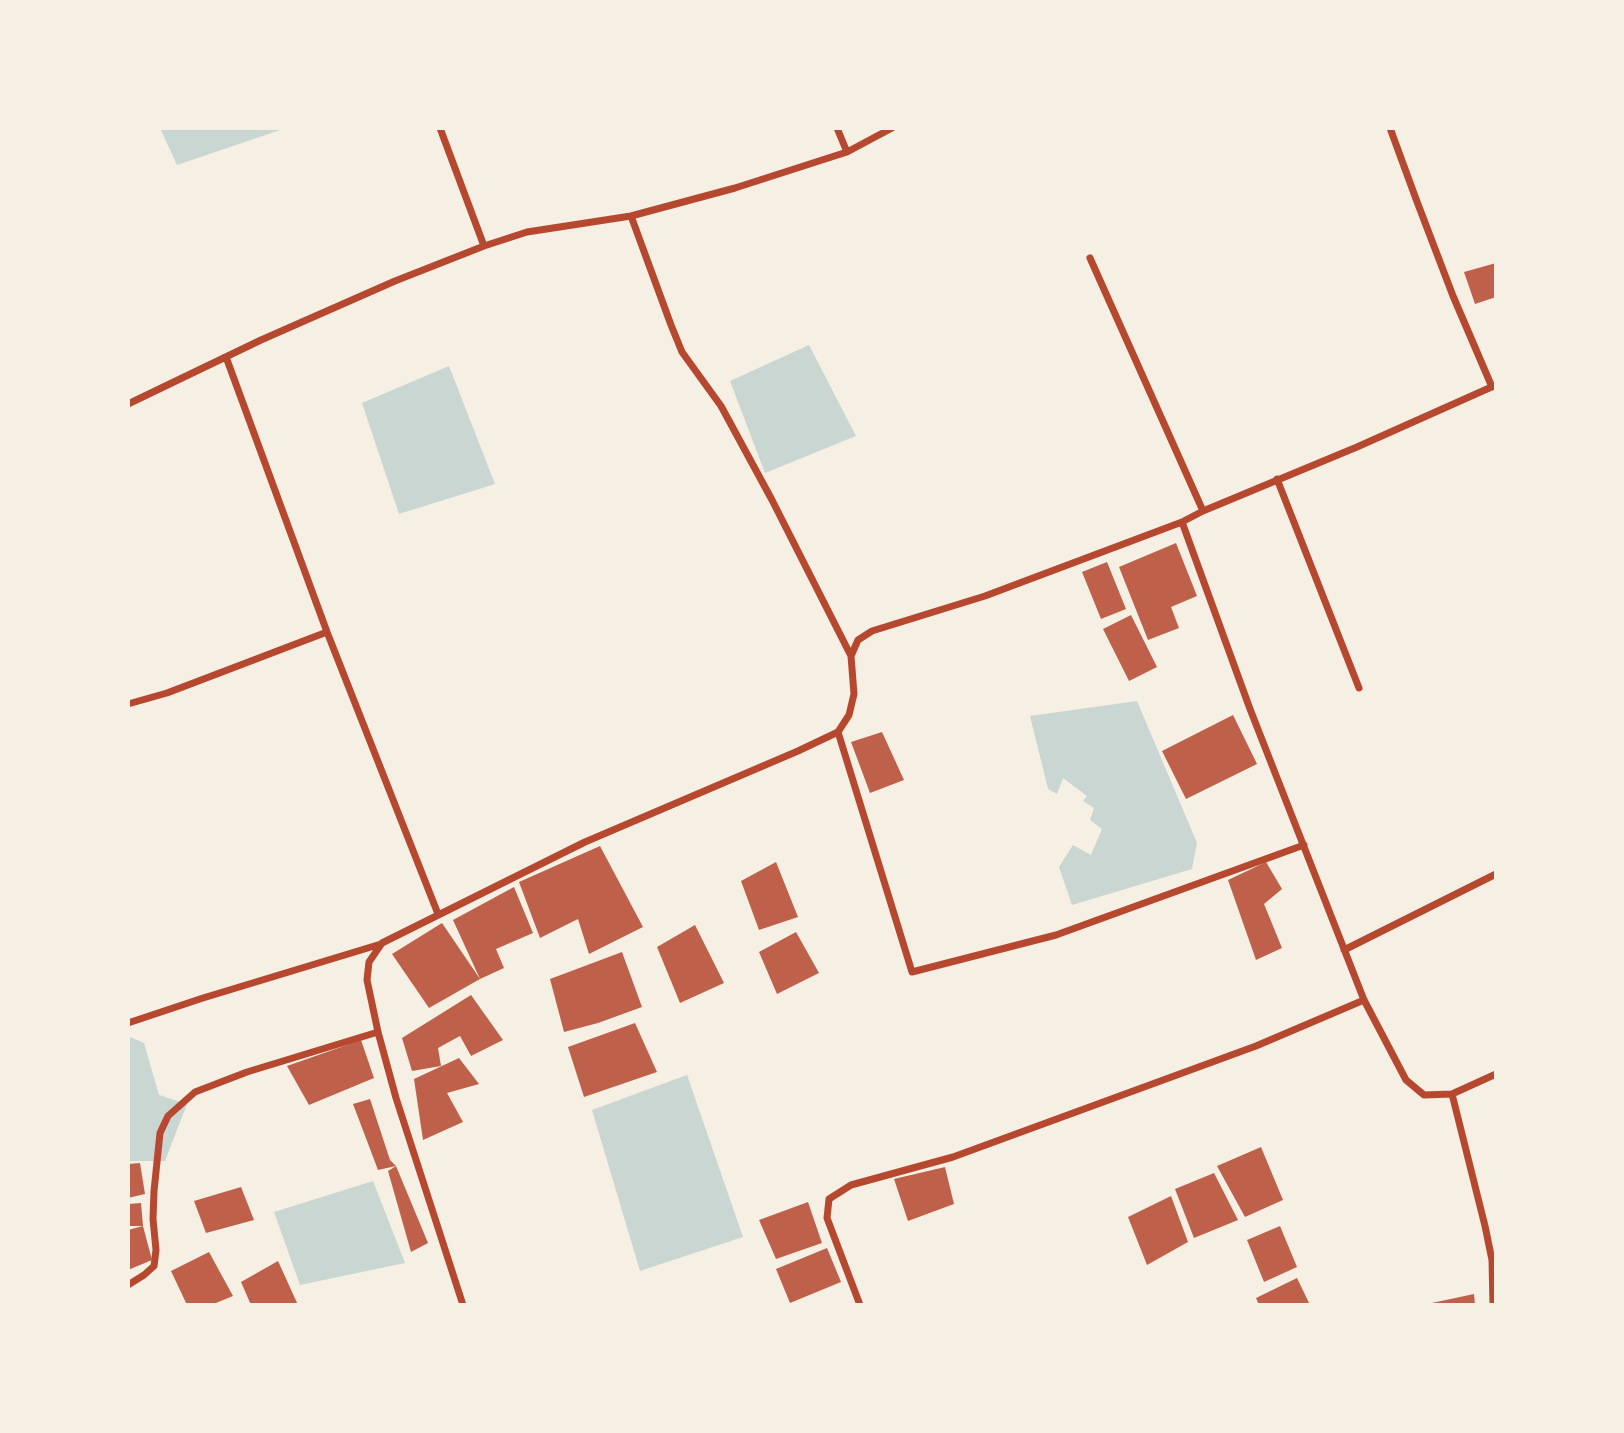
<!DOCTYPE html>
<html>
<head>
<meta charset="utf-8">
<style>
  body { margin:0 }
  #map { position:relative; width:1624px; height:1433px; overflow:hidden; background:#f6efe4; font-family:Arial,sans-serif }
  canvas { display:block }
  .frame { position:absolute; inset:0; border:130px solid #f6efe4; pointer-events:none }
</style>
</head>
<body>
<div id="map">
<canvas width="1624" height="1433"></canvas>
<div class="frame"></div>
</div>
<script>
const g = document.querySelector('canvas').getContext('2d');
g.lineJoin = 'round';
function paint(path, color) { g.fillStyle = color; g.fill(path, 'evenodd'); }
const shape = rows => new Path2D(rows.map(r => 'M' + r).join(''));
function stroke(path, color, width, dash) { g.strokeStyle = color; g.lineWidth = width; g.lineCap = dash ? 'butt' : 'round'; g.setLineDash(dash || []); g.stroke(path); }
paint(shape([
  [160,128,286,128,177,165],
  [809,345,856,436,765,473,730,381],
  [449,366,495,484,399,514,362,403],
  [1137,701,1197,843,1192,869,1072,905,1059,867,1073,845,1091,855,1102,829,1090,820,1094,808,1083,801,1087,796,1063,778,1057,794,1048,789,1030,716],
  [128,1036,144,1043,159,1095,187,1104,165,1161,128,1161],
  [687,1075,743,1237,640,1271,592,1110],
  [373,1181,405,1263,300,1285,274,1212]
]), '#c9d6d2');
paint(shape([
  [1496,263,1496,297,1475,304,1464,272],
  [1176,543,1197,596,1171,607,1179,628,1148,640,1119,567],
  [1107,562,1126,609,1101,619,1082,572],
  [1131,615,1157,667,1129,681,1103,629],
  [1233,715,1257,764,1186,799,1162,751],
  [882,732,904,780,870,793,851,742],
  [600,846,643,927,589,954,578,919,540,938,519,882],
  [776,862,798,917,759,930,741,881],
  [1266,862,1282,889,1264,904,1282,948,1256,960,1228,880],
  [514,887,533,933,496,949,504,968,480,979,453,920],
  [442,923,480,979,429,1008,392,954],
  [695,925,724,983,680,1003,657,947],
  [796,932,819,973,777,994,759,952],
  [622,952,642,1007,598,1023,564,1032,550,979],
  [471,995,503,1040,471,1056,460,1036,438,1048,441,1066,412,1071,402,1038],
  [635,1023,657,1072,584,1097,568,1047],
  [361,1040,374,1078,309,1105,287,1066],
  [459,1058,479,1084,447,1093,463,1122,423,1140,414,1079],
  [370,1099,390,1160,396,1166,378,1170,353,1104],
  [1261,1147,1283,1200,1245,1217,1217,1166],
  [140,1163,145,1194,128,1198,128,1164],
  [396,1166,428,1243,411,1252,388,1171],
  [945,1167,954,1204,908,1221,894,1179],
  [1214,1173,1238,1220,1194,1238,1175,1189],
  [241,1187,254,1220,206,1233,194,1201],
  [1171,1196,1188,1242,1147,1265,1128,1217],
  [808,1202,822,1243,776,1259,759,1220],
  [141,1203,143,1226,128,1226,128,1204],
  [143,1226,152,1260,128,1270,128,1230],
  [1280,1226,1297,1267,1264,1282,1247,1240],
  [827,1248,841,1282,790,1303,776,1269],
  [209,1252,233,1296,211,1305,187,1305,171,1271],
  [278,1261,298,1305,251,1305,241,1282],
  [1297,1278,1310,1305,1259,1305,1256,1298],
  [1474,1294,1475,1305,1427,1305,1427,1304]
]), '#bf614a');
stroke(shape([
  [440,128,484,246],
  [837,128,847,152],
  [1390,128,1416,199,1453,296,1492,387],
  [631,216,671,325,682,352,721,406,772,500,851,656],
  [1090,258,1203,511],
  [226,357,327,632,438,914],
  [128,404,261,340,395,281,484,246,527,232,631,216,735,188,847,152,892,128],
  [1277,479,1359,688],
  [1182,522,1250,709,1364,1000,1406,1080,1424,1095,1452,1094,1496,1074],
  [128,704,167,693,327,632],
  [838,732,912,972,1056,935,1304,845],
  [1344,950,1496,874],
  [128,1023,203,998,381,944],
  [1452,1094,1485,1226,1492,1260,1493,1305],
  [128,1285,144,1275,154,1266,156,1250,153,1219,154,1191,160,1133,168,1116,195,1092,247,1072,378,1032],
  [463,1305,396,1098,378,1032,367,980,369,962,382,943,585,842,798,751,838,732,849,715,854,694,851,656,858,640,872,631,985,596,1182,522,1203,511,1357,447,1496,385],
  [860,1305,827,1218,829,1199,851,1185,953,1157,1256,1046,1364,1000]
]), '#b5482f', 7);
</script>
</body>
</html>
